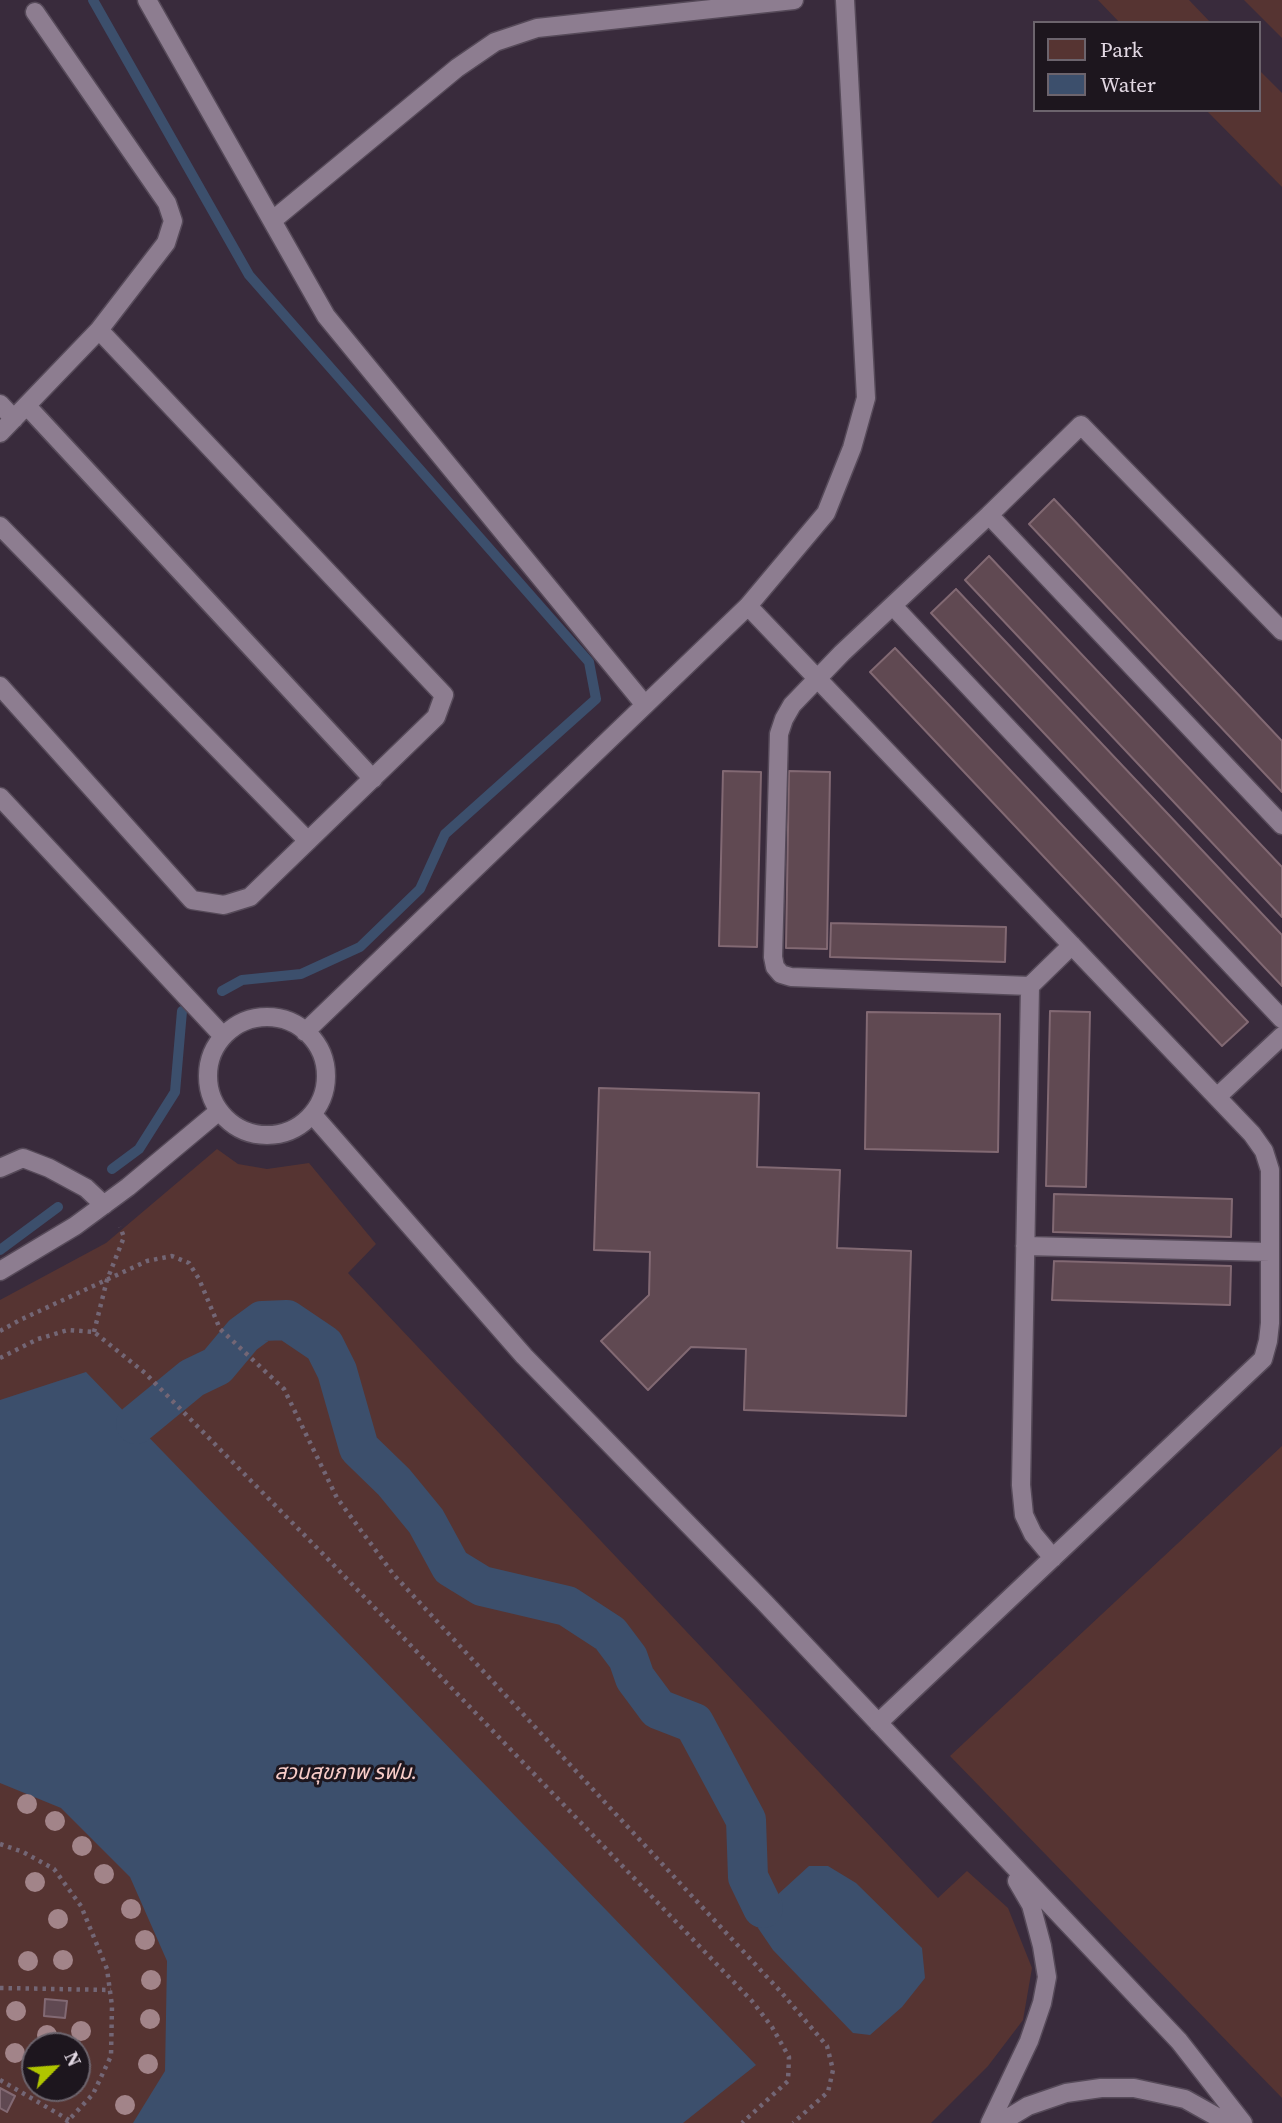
<!DOCTYPE html>
<html>
<head>
<meta charset="utf-8">
<style>
  body { margin:0 }
  #map { position:relative; width:1282px; height:2123px; overflow:hidden; background:#392b3c; font-family:"Source Serif 4",serif }
  canvas { display:block }
  .legend { position:absolute; left:1033px; top:21px; width:228px; height:91px; box-sizing:border-box; background:#1d161e; border:2px solid #6c646d; margin:0; padding:9px 12px; list-style:none; font-size:21px; color:#e2d8e3 }
  .legend li { display:flex; align-items:center; gap:14px; height:35px }
  .legend b { width:35px; border:2px solid #6c646d }
  .north { position:absolute; left:21px; top:2032px; width:70px; height:70px; box-sizing:border-box; background:#1d161e; border:2px solid #6c646d; border-radius:50%; rotate:65deg; font-size:19px; font-weight:700; line-height:28px; text-align:center; color:#e2d8e3 }
  .north::after { content:''; display:block; margin:auto; width:24px; height:32px; background:#b0c500; clip-path:polygon(50% 0,100% 100%,50% 72%,0 100%) }
</style>
</head>
<body>
<div id="map">
<canvas width="1282" height="2123"></canvas>
<ul class="legend">
<li><b style="height:19px;background:#563432"></b>Park</li>
<li><b style="height:19px;background:#3c4f6c"></b>Water</li>
</ul>
<div class="north">N</div>
</div>
<script>
const g = document.querySelector('canvas').getContext('2d');
g.lineJoin = 'round';
function paint(path, color) { g.fillStyle = color; g.fill(path, 'evenodd'); }
const shape = rows => new Path2D(rows.map(r => 'M' + r).join(''));
function stroke(path, color, width, dash) { g.strokeStyle = color; g.lineWidth = width; g.lineCap = dash ? 'butt' : 'round'; g.setLineDash(dash || []); g.stroke(path); }
function write(font, color, halo, rows, align = 'center') {
  g.font = font + ' "Source Serif 4","Noto Sans Thai",serif'; g.lineWidth = 6; g.setLineDash([]); g.textBaseline = 'middle'; g.strokeStyle = halo; g.fillStyle = color; for (const [text, x, y, turn = 0] of rows) {
    g.save(); g.translate(x, y); g.rotate((+turn || 0) * Math.PI / 180); g.textAlign = isNaN(turn) ? turn : align; if (halo) g.strokeText(text, 0, 0); g.fillText(text, 0, 0); g.restore();
  }
}
paint(shape([
  [1098,0,1189,0,1211,23,1120,23],
  [1244,0,1282,0,1282,38],
  [1259,70,1282,93,1282,187,1206,110,1259,110],
  [217,1149,238,1164,267,1169,309,1163,376,1244,348,1273,938,1898,967,1871,1008,1908,1032,1968,1023,2020,988,2066,931,2123,0,2123,0,1300,106,1243],
  [35,2046,77,2046,77,2088,35,2088],
  [1282,1446,1282,2098,950,1756]
]), '#563432');
paint(shape([
  [86,1372,136,1424,756,2065,683,2123,133,2123,165,2071,167,1961,130,1877,61,1808,0,1783,0,1400],
  [809,1866,828,1866,856,1883,922,1948,925,1978,902,2007,870,2035,853,2033,773,1950,758,1928,763,1908]
]), '#3c4f6c');
stroke(shape([
  [93,0,249,275,589,662,596,699,445,834,420,889,360,947,301,974,242,980,222,991],
  [112,1169,139,1149,175,1092,182,1011],
  [0,1250,58,1207]
]), '#3c4f6c', 10);
stroke(shape([
  [136,1424,192,1378,217,1366,243,1335,262,1321,287,1320,324,1345,337,1371,359,1448,394,1482,426,1521,451,1567,482,1586,567,1606,610,1634,628,1658,635,1678,658,1709,694,1723,746,1820,748,1877,763,1908]
]), '#3c4f6c', 40);
const building = shape([
  [1054,499,1282,741,1282,792,1029,524,1054,499],
  [989,556,1282,867,1282,917,965,580,989,556],
  [956,589,1282,935,1282,986,931,613,956,589],
  [895,648,1248,1022,1222,1046,870,672,895,648],
  [723,771,761,772,757,947,719,946,723,771],
  [789,771,830,772,827,949,786,948,789,771],
  [831,923,1006,927,1005,962,830,957,831,923],
  [1050,1011,1090,1012,1086,1187,1046,1186,1050,1011],
  [867,1012,1000,1014,998,1152,865,1149,867,1012],
  [599,1088,759,1093,757,1167,840,1170,837,1248,911,1251,906,1416,744,1410,746,1349,691,1347,648,1390,601,1341,649,1295,650,1252,594,1250,599,1088],
  [1054,1194,1232,1199,1231,1237,1053,1232,1054,1194],
  [1054,1261,1231,1266,1230,1305,1052,1300,1054,1261],
  [45,1999,67,2001,65,2018,44,2016,45,1999],
  [0,2088,15,2096,7,2112,0,2108,0,2088]
]);
paint(building, '#604952');
stroke(building, '#826973', 2);
const lane = shape([
  [147,0,326,316,645,705],
  [273,220,457,68,495,42,537,28,794,0],
  [0,404,14,419],
  [27,406,373,779],
  [0,433,99,330,166,243,173,221,167,203,35,12],
  [989,515,1081,425,1282,631],
  [0,526,308,841],
  [748,606,1252,1134,1264,1151,1270,1170,1270,1323,1268,1341,1263,1359,878,1723],
  [893,606,1282,1019],
  [0,686,192,900,224,905,250,897,436,717,444,695,99,330],
  [0,797,223,1036],
  [1030,986,791,977,781,974,775,967,773,957,779,734,784,719,792,705,842,653,989,515,1282,825],
  '208 1076a59 59 0 1 1 118 0a59 59 0 1 1-118 0Z',
  [305,1032,748,606,826,513,852,448,866,398,845,0],
  [1217,1097,1282,1036],
  [313,1115,524,1356,765,1603,1179,2041,1243,2123],
  [0,1168,23,1158,49,1168,86,1188,104,1205],
  [1025,1246,1270,1252],
  [0,1271,75,1226,128,1187,219,1111],
  [1053,1558,1033,1534,1024,1515,1021,1485,1030,986,1072,945],
  [990,2123,1029,2041,1042,2003,1047,1977,1042,1946,1031,1905,1017,1881],
  [1000,2123,1028,2106,1066,2093,1101,2088,1134,2088,1185,2099,1228,2123]
]);
stroke(lane, '#564a59', 21);
stroke(shape([
  [0,1331,20,1320,147,1261,172,1256,189,1263,199,1279,220,1329,284,1389,337,1498,394,1575,781,1992,827,2046,833,2070,828,2092,793,2123],
  [94,1332,107,1280,124,1237,120,1227],
  [0,1358,38,1339,68,1330,94,1332,145,1373,324,1555,752,2001,772,2027,789,2057,788,2081,742,2123],
  [0,1844,23,1852,54,1869,81,1906,107,1969,112,2006,111,2056,93,2094,66,2123],
  [0,1988,111,1990],
  [0,2080,69,2120]
]), '#736675', 4.5, [3.5, 5]);
stroke(lane, '#8d7d90', 18);
g.fillStyle = '#a28489';
for (const [x, y] of [
  [27,1804],
  [55,1821],
  [82,1846],
  [104,1874],
  [35,1882],
  [131,1909],
  [58,1919],
  [145,1940],
  [63,1960],
  [28,1961],
  [151,1980],
  [16,2011],
  [150,2019],
  [81,2031],
  [47,2035],
  [15,2053],
  [148,2064],
  [125,2105]
]) { g.beginPath(); g.arc(x, y, 10, 0, 2 * Math.PI); g.fill(); }
write('italic 21px', '#f8ccc8', '#1d161e', [
  ["สวนสุขภาพ รฟม.",346,1774]
]);
</script>
</body>
</html>
